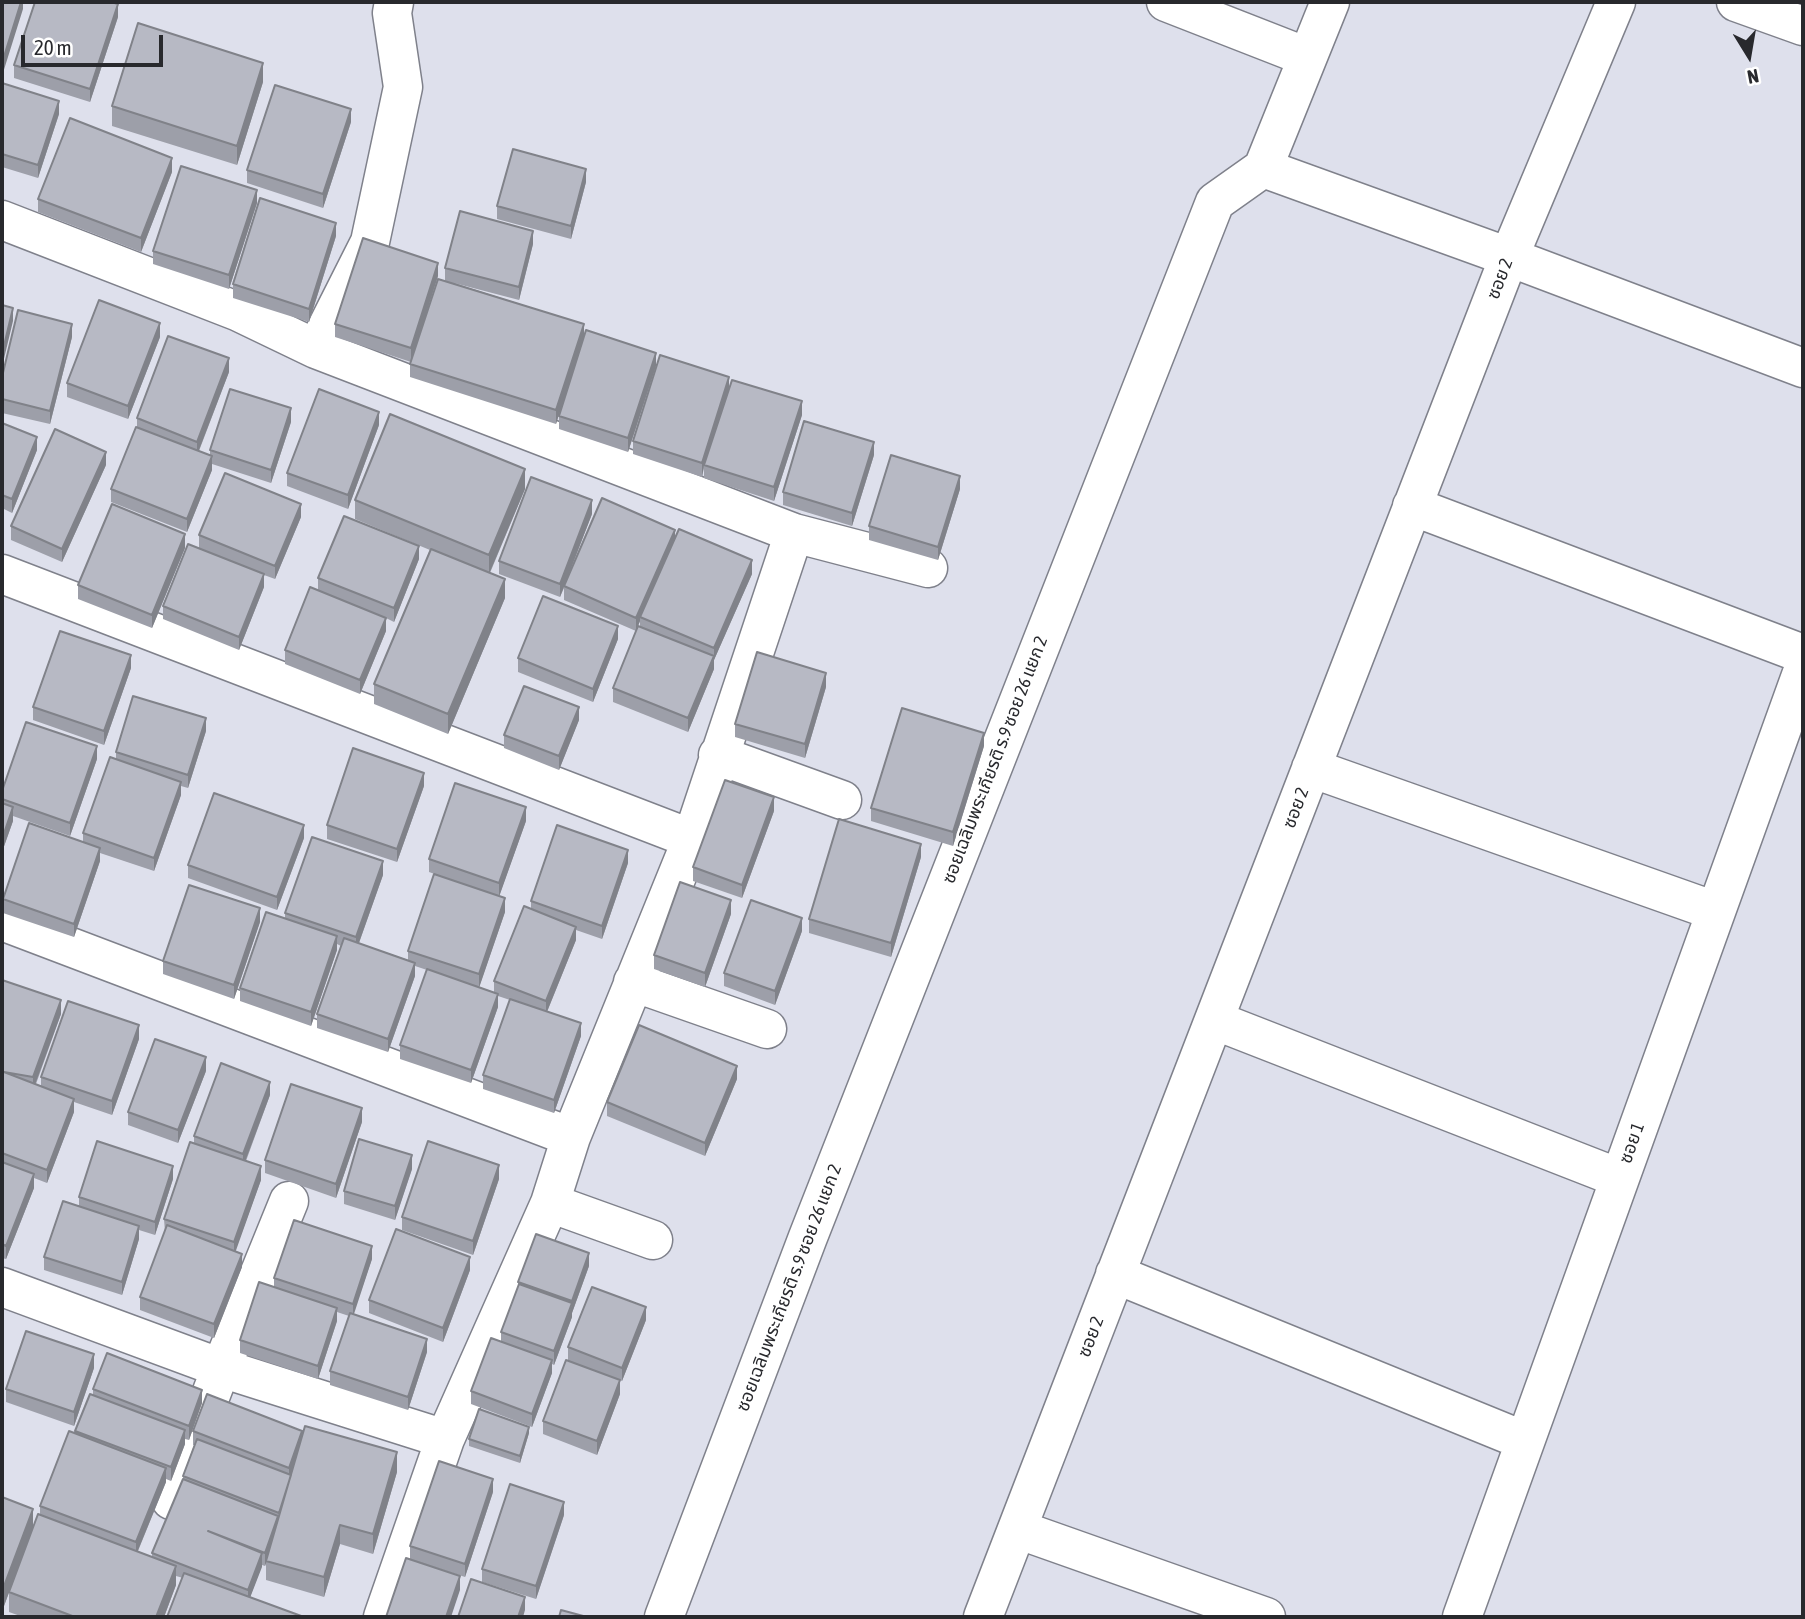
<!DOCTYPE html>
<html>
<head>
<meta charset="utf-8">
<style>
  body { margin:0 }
  #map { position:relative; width:1805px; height:1619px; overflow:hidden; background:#dee0ec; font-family:"Asap Condensed",sans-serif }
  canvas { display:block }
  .frame { position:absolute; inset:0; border:4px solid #28292d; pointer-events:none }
  .north { position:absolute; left:1714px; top:21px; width:70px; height:70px; -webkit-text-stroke:5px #fff; paint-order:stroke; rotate:169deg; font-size:19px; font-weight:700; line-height:28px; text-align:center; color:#28292d }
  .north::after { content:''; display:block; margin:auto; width:24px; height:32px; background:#28292d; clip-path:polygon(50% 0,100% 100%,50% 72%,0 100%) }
  .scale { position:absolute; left:21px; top:35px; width:142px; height:32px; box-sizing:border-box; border:4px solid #28292d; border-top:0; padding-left:9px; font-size:21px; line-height:24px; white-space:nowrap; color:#28292d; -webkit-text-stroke:5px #fff; paint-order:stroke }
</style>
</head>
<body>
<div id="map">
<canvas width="1805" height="1619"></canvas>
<div class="frame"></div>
<div class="north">N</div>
<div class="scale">20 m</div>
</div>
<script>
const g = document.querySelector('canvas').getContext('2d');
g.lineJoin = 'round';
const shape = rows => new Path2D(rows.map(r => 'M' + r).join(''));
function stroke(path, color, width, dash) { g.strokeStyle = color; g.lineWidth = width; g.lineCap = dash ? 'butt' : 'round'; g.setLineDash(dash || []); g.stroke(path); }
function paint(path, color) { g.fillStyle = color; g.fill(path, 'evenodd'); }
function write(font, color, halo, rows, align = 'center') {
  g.font = font + ' "Asap Condensed","Noto Sans Thai",sans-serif'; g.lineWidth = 5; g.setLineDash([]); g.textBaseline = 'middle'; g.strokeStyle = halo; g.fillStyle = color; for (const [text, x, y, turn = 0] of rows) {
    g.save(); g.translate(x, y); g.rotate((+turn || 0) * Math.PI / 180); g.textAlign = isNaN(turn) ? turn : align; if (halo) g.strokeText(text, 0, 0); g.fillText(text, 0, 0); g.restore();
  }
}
const minor = shape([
  [1166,2,1307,57],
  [1736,2,1803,26],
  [1263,168,1330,2],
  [2,220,239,312,316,349,794,533,928,568],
  [316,349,370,242,403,87,392,13,394,2],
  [1412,506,1803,654],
  [2,574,692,839],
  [718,755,842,800],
  [1311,768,1715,911],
  [2,921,571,1137],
  [633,982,767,1029],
  [1214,1020,1619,1178],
  [550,1203,653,1240],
  [1115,1274,1525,1441],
  [2,1287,221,1368,445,1439],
  [171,1500,221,1368,289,1201],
  [1017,1529,1266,1617],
  [383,1617,445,1439,550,1203,571,1137,692,839,794,533],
  [664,1617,808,1237,1215,202,1263,168,1509,257,1803,368],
  [983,1617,1509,257,1616,2],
  [1462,1617,1803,670]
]);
stroke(minor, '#7f818b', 41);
stroke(minor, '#fff', 38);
paint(shape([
  [118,17,90,102,14,78,14,65],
  [263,82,237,165,112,126,112,106],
  [2,83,59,114,38,178,2,167],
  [351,122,323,208,247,183,247,170],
  [172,172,141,252,38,212,38,199],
  [586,182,571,239,497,219,497,206],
  [257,203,229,289,153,264,153,251],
  [336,236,309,322,233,298,233,284],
  [533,244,519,300,454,283,584,324,556,424,410,377,410,364,445,281,445,268],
  [438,276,411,362,335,337,335,324],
  [72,337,50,424,2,413,2,377],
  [160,337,128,419,67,397,67,383],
  [656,366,628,452,559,429,559,416],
  [229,372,199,451,210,456,210,450,291,422,271,483,212,464,212,470,187,532,111,502,111,489,137,427,137,418],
  [729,389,802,415,774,501,704,478,704,468,702,477,633,454,633,441],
  [2,423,37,450,12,513,2,508],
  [379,425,348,509,287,486,287,473],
  [874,455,852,526,783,505,783,492],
  [106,465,62,562,11,540,11,526],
  [525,489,490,573,505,598,448,734,374,704,374,684,430,550,355,519,355,500],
  [960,489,938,560,869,540,869,526],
  [592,514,569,573,675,539,752,574,714,660,714,669,688,732,613,702,613,688,640,627,640,621,636,631,564,600,564,588,560,597,499,574,499,561],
  [301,517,275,579,264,575,264,587,239,650,163,619,163,606,199,548,199,535],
  [185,548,152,628,78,599,78,585],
  [419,559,394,622,386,618,386,631,360,694,285,664,285,650,318,591,318,578],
  [618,639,593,702,518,672,518,658],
  [131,668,104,745,33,720,33,707],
  [826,687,805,758,735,737,735,724],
  [579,720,559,770,504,748,504,735],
  [206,731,188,788,181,786,181,795,154,871,100,853,100,861,74,937,3,913,3,899,83,842,83,833,116,759,116,752],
  [984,746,953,846,871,821,871,808],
  [97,759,70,836,13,816,13,821,2,852,2,791],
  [424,786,397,862,327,839,327,825],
  [774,811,742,898,693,881,693,867],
  [526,821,499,896,505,912,479,987,494,992,494,981,531,909,531,901,628,863,602,939,576,930,576,940,547,1012,581,1036,554,1113,483,1089,483,1075,510,1000,498,996,498,1007,471,1083,400,1059,400,1045,427,970,415,966,415,976,388,1052,317,1028,317,1014,341,946,337,944,337,950,311,1026,240,1001,240,988,285,918,285,913,383,875,359,943,408,960,408,951,460,883,429,872,429,859],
  [304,838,277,910,188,878,188,865],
  [921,857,891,957,809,933,809,919],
  [731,914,705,987,654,969,654,955],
  [260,922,234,999,163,974,163,961],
  [802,931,775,1005,724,986,724,973],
  [2,980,61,1014,36,1084,41,1086,41,1077,139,1039,112,1115,74,1102,74,1112,47,1183,34,1178,34,1188,6,1259,2,1258],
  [206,1071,178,1143,128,1125,128,1112],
  [737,1079,705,1156,607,1116,607,1102],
  [270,1095,246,1161,261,1180,235,1251,242,1267,214,1338,140,1310,140,1297,165,1232,164,1219,194,1143,194,1136],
  [362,1122,336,1198,265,1173,265,1160],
  [412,1169,395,1220,344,1204,344,1191],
  [173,1179,155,1235,139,1230,139,1239,122,1295,44,1270,44,1257,79,1206,79,1197],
  [499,1179,473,1255,402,1230,402,1217],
  [372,1259,353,1314,427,1352,408,1410,330,1385,330,1371,349,1316,337,1312,337,1321,318,1379,240,1353,240,1340,274,1287,274,1278],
  [589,1266,572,1313,572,1317,554,1365,552,1364,552,1373,532,1427,471,1404,471,1391,501,1341,501,1332,518,1286,518,1282],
  [470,1270,443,1342,369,1313,369,1300],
  [646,1320,622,1381,620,1380,620,1394,597,1455,543,1434,543,1421,568,1360,568,1347],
  [94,1368,74,1426,6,1402,6,1389],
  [93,1389,202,1403,189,1440,185,1439,185,1444,171,1481,166,1479,166,1482,138,1551,152,1557,152,1553,183,1480,183,1476,194,1445,193,1445,193,1431,302,1434,397,1472,373,1554,340,1544,324,1597,266,1580,266,1563,265,1566,262,1565,250,1597,176,1576,176,1585,164,1617,23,1617,9,1612,9,1592,11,1587,4,1606,2,1605,2,1497,33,1527,40,1515,40,1506,93,1395],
  [529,1433,520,1463,469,1446,469,1439],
  [493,1492,465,1577,410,1559,410,1546],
  [564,1515,536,1599,482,1582,482,1569]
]), '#9d9fa9');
paint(shape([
  [21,2,23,2,23,9,2,76,2,63],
  [118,4,118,17,90,102,90,89],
  [263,63,263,82,237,165,237,146],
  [59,101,59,114,38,178,38,165],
  [351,109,351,122,323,208,323,194],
  [172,158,172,172,141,252,141,238],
  [586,169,586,182,571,239,571,226],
  [257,190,257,203,229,289,229,275],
  [336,223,336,236,309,322,309,309],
  [533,231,533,244,519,300,519,287],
  [438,263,438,276,411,362,411,348],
  [13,308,13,321,2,367,2,354],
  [160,323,160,337,128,419,128,406],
  [72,324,72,337,50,424,50,411],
  [584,324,584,338,556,424,556,410],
  [656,353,656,366,628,452,628,438],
  [229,358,229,372,197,455,197,442],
  [729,377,729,391,704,465,702,477,702,463],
  [802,401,802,415,774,501,774,487],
  [291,408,291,422,271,483,271,470],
  [379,412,379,425,348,509,348,495],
  [37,437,37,450,12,513,12,499],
  [874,442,874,455,852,526,852,513],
  [106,452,106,465,62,562,62,549],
  [212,456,212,470,187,532,187,519],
  [525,469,525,489,489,574,489,555],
  [960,476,960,489,938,560,938,547],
  [592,500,592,514,560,597,560,584],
  [301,504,301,517,275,579,275,566],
  [675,530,675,543,640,617,640,621,636,631,636,618],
  [185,534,185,548,152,628,152,615],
  [419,546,419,559,394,622,394,608],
  [752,560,752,574,714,660,714,669,688,732,688,718,714,658,714,648],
  [264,574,264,587,239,650,239,637],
  [505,579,505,598,448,734,448,714],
  [4,615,4,629,2,637,2,623],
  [386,618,386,631,360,694,360,680],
  [618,626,618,639,593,702,593,689],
  [131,655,131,668,104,745,104,731],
  [826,673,826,687,805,758,805,744],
  [579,707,579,720,559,770,559,756],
  [206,718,206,731,188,788,188,775],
  [984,733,984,746,953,846,953,832],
  [97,746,97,759,70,836,70,823],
  [424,773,424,786,397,862,397,849],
  [181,782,181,795,154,871,154,858],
  [774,797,774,811,742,898,742,885],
  [13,807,13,821,2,852,2,839],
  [526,807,526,821,499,897,499,883],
  [304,825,304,838,277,910,277,897],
  [921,844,921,857,891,957,891,943],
  [100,848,100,861,74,937,74,924],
  [628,850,628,863,602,939,602,926],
  [383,861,383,875,356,951,356,937],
  [505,898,505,912,479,988,479,974],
  [731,900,731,914,705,987,705,973],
  [260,908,260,922,234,999,234,985],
  [802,918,802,931,775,1005,775,991],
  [576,927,576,940,546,1014,546,1001],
  [337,936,337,950,311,1026,311,1012],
  [415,963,415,976,388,1052,388,1039],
  [498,994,498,1007,471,1083,471,1070],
  [61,1000,61,1014,33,1090,33,1077],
  [581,1023,581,1036,554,1113,554,1100],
  [139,1025,139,1039,112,1115,112,1101],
  [206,1057,206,1071,178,1143,178,1130],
  [737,1066,737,1079,705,1156,705,1143],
  [270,1082,270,1095,243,1167,243,1154],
  [74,1099,74,1112,47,1183,47,1170],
  [362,1108,362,1122,336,1198,336,1184],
  [412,1155,412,1169,395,1220,395,1206],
  [499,1165,499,1179,473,1255,473,1241],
  [173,1166,173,1179,155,1235,155,1222],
  [261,1166,261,1180,234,1256,234,1242],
  [34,1174,34,1188,6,1259,6,1246],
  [139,1226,139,1239,122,1295,122,1282],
  [372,1246,372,1259,353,1317,353,1304],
  [589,1253,589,1266,572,1313,572,1317,554,1365,554,1351,572,1305,572,1301],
  [242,1254,242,1267,214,1338,214,1324],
  [470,1257,470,1270,443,1342,443,1328],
  [646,1307,646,1320,622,1381,622,1368],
  [337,1308,337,1321,318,1379,318,1366],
  [427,1339,427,1352,408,1410,408,1397],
  [94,1354,94,1368,74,1426,74,1412],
  [552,1360,552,1373,532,1427,532,1414],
  [620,1380,620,1394,597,1455,597,1441],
  [202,1390,202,1403,189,1440,189,1426],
  [529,1427,529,1433,520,1463,520,1456],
  [185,1430,185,1444,171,1481,171,1467],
  [302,1431,302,1444,289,1481,289,1468],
  [397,1452,397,1472,373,1554,373,1534],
  [166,1468,166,1482,136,1555,136,1542],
  [493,1479,493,1492,465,1577,465,1564],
  [564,1502,564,1515,536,1599,536,1586],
  [33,1509,33,1528,4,1606,4,1586],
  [278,1516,278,1529,265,1566,265,1553],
  [340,1525,340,1544,324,1597,324,1577],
  [262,1553,262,1567,248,1603,248,1590],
  [176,1566,176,1585,164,1617,156,1617],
  [460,1576,460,1590,451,1617,446,1617],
  [525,1597,525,1610,523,1617,518,1617]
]), '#808289');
const building = shape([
  [2,2,21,2,2,63,2,2],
  [35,2,111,2,118,4,90,89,14,65,35,2],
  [138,23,263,63,237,146,112,106,138,23],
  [2,83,59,101,38,165,2,154,2,83],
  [275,85,351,109,323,194,247,170,275,85],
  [70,118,172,158,141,238,38,199,70,118],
  [513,149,586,169,571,226,497,206,513,149],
  [181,166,257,190,229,275,153,251,181,166],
  [260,198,336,223,309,309,233,284,260,198],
  [460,211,533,231,519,287,445,268,460,211],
  [363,238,438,263,411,348,335,324,363,238],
  [438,279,584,324,556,410,410,364,438,279],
  [99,300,160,323,128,406,67,383,99,300],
  [2,305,13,308,2,354,2,305],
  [18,310,72,324,50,411,2,399,2,377,18,310],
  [586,330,656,353,628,438,559,416,586,330],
  [168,336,229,358,197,442,137,418,168,336],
  [660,355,729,377,702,463,633,441,660,355],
  [732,380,802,401,774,487,704,465,732,380],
  [230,389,291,408,271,470,210,450,230,389],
  [319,389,379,412,348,495,287,473,319,389],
  [390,414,525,469,489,555,355,500,390,414],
  [804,421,874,442,852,513,783,492,804,421],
  [2,423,37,437,12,499,2,495,2,423],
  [136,427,212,456,187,519,111,489,136,427],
  [55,429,106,452,62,549,11,526,55,429],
  [891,455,960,476,938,547,869,526,891,455],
  [225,473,301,504,275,566,199,535,225,473],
  [531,477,592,500,560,584,499,561,531,477],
  [602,498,675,530,636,618,564,586,602,498],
  [112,504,185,534,152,615,78,585,112,504],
  [344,516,419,546,394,608,318,578,344,516],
  [679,529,752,560,714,648,640,617,679,529],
  [188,544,264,574,239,637,163,606,188,544],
  [431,549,505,579,448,714,374,684,431,549],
  [310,587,386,618,360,680,285,650,310,587],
  [543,596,618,626,593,689,518,658,543,596],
  [638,626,714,656,688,718,613,688,638,626],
  [60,631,131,655,104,731,33,707,60,631],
  [757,652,826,673,805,744,735,724,757,652],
  [524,686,579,707,559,756,504,735,524,686],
  [133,696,206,718,188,775,116,752,133,696],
  [902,708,984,733,953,832,871,808,902,708],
  [26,722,97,746,70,823,2,799,2,791,26,722],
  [353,748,424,773,397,849,327,825,353,748],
  [110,757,181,782,154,858,83,833,110,757],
  [725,780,774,797,742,885,693,867,725,780],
  [455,783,526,807,499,883,429,859,455,783],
  [214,793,304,825,277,897,188,865,214,793],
  [2,803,13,807,2,839,2,803],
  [839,819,921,844,891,943,809,919,839,819],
  [29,823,100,848,74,924,3,899,29,823],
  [557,825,628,850,602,926,531,901,557,825],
  [312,837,383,861,356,937,285,913,312,837],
  [434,874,505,898,479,974,408,951,434,874],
  [680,882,731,900,705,973,654,955,680,882],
  [189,885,260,908,234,985,163,961,189,885],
  [751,900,802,918,775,991,724,973,751,900],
  [524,906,576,927,546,1001,494,981,524,906],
  [266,912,337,936,311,1012,240,988,266,912],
  [344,938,415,963,388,1039,317,1014,344,938],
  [427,969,498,994,471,1070,400,1045,427,969],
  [2,980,61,1000,33,1077,4,1072,74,1099,47,1170,2,1153,2,980],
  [510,999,581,1023,554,1100,483,1075,510,999],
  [68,1001,139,1025,112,1101,41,1077,68,1001],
  [639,1025,737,1066,705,1143,607,1102,639,1025],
  [155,1039,206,1057,178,1130,128,1112,155,1039],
  [221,1063,270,1082,243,1154,194,1136,221,1063],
  [291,1084,362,1108,336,1184,265,1160,291,1084],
  [359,1139,412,1155,395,1206,344,1191,359,1139],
  [97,1141,173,1166,155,1222,79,1197,97,1141],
  [428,1141,499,1165,473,1241,402,1217,428,1141],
  [190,1142,261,1166,234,1242,164,1219,190,1142],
  [2,1162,34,1174,6,1246,2,1244,2,1162],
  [63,1201,139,1226,122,1282,44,1257,63,1201],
  [294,1220,372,1246,353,1304,274,1278,294,1220],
  [167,1225,242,1254,214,1324,140,1297,167,1225],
  [396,1229,470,1257,443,1328,369,1300,396,1229],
  [536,1234,589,1253,572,1301,518,1282,536,1234],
  [259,1282,337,1308,318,1366,240,1340,259,1282],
  [519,1284,572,1303,554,1351,501,1332,519,1284],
  [592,1287,646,1307,622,1368,568,1347,592,1287],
  [350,1313,427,1339,408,1397,330,1371,350,1313],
  [26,1331,94,1354,74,1412,6,1389,26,1331],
  [491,1338,552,1360,532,1414,471,1391,491,1338],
  [107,1353,202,1390,189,1426,93,1389,107,1353],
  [566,1360,620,1380,597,1441,543,1421,566,1360],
  [90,1394,185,1430,171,1467,75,1431,90,1394],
  [207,1394,302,1431,289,1468,193,1431,207,1394],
  [479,1409,529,1427,520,1456,469,1439,479,1409],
  [305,1426,397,1452,373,1534,340,1525,324,1577,266,1561,305,1426],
  [69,1431,166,1468,136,1542,40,1506,69,1431],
  [197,1439,291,1475,279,1513,183,1476,197,1439],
  [439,1461,493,1479,465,1564,410,1546,439,1461],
  [183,1479,278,1516,265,1553,208,1531,262,1553,248,1590,152,1553,183,1479],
  [510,1484,564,1502,536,1586,482,1569,510,1484],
  [2,1497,33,1509,4,1586,2,1586,2,1497],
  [38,1514,176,1566,156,1617,75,1617,9,1592,38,1514],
  [406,1558,460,1576,446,1617,386,1617,406,1558],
  [184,1573,304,1617,167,1617,184,1573],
  [471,1579,525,1597,518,1617,458,1617,471,1579],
  [561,1610,587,1617,559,1617,561,1610]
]);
paint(building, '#b7b9c4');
stroke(building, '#808289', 2);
write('18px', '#28292d', '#fff', [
  ["ซอย 2",1500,279,-69],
  ["ซอยเฉลิมพระเกียรติ ร.9 ซอย 26 แยก 2",995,760,-69],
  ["ซอย 2",1296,808,-69],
  ["ซอย 1",1632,1143,-70],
  ["ซอยเฉลิมพระเกียรติ ร.9 ซอย 26 แยก 2",789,1288,-69],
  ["ซอย 2",1091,1337,-69]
]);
</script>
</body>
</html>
